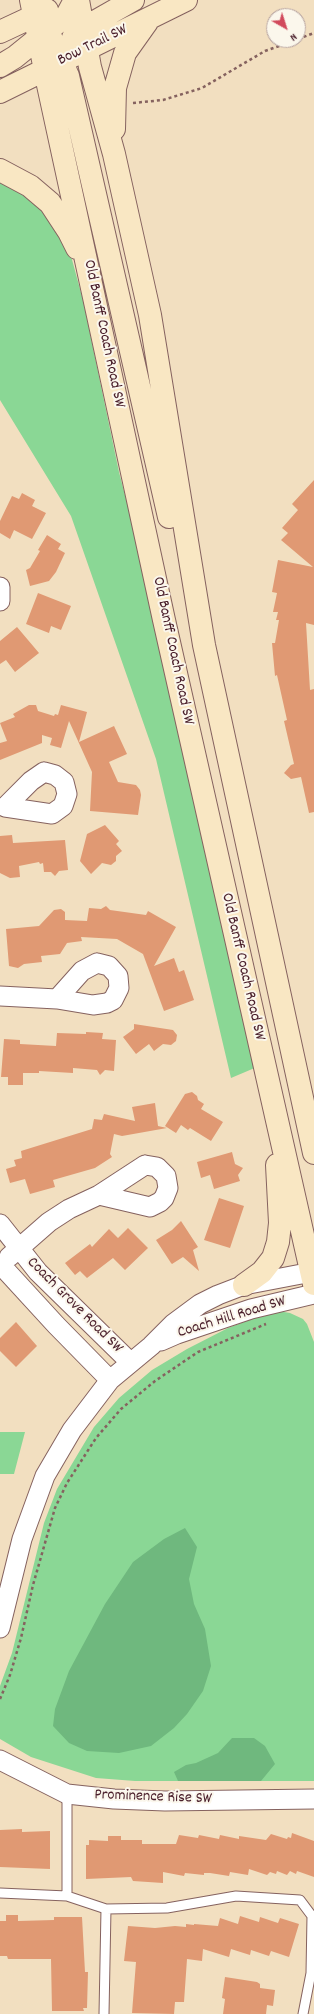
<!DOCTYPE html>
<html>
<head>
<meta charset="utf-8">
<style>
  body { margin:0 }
  #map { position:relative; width:314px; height:2014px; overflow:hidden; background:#f2dfc0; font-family:Dekko,sans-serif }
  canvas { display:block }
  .north { position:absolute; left:266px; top:8px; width:40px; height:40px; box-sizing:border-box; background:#fbf7ec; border:1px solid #b4a19f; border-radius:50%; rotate:141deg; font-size:11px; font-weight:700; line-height:16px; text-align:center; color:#4a1f2b }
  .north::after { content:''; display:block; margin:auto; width:14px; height:18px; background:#d1495b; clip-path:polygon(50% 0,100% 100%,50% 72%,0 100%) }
</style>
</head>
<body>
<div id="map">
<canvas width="314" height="2014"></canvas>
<div class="north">N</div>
</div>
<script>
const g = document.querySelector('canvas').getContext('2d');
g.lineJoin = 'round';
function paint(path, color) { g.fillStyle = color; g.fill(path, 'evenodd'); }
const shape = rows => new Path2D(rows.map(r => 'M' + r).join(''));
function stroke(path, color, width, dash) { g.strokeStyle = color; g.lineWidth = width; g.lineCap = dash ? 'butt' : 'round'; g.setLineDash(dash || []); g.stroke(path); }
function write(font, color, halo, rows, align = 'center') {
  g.font = font + ' Dekko,sans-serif'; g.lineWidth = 4; g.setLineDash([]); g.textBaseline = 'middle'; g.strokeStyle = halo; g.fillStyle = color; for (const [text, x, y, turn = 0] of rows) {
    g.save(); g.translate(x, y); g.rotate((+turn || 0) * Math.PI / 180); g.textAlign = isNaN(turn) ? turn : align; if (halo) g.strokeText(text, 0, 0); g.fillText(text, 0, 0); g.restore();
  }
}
paint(shape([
  [0,176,33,193,71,256,83,300,119,472,165,650,257,1067,231,1078,156,759,71,516,0,400],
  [278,1311,290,1313,303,1319,307,1324,314,1342,314,1781,135,1781,96,1778,31,1757,0,1739,0,1686,12,1653,44,1523,57,1489,94,1427,119,1398,152,1370,187,1349,228,1328,260,1316],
  [0,1432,25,1432,14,1474,0,1474]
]), '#8ad795');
paint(shape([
  [185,1528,197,1547,189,1579,194,1604,205,1629,211,1666,203,1691,187,1714,174,1728,151,1746,119,1753,87,1751,69,1743,53,1726,55,1709,69,1671,105,1604,133,1562,164,1539],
  [232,1738,254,1738,265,1746,275,1764,261,1781,178,1781,174,1772,186,1765,196,1763,218,1753]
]), '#6fb87e');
paint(shape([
  [314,480,314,625,306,623,310,690,314,689,314,812,309,813,301,777,291,779,284,773,291,765,294,764,284,721,287,720,277,675,275,676,272,643,275,643,279,620,276,620,278,612,273,612,277,593,272,592,278,560,313,567,281,540,288,533,282,528,298,510,292,504],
  [22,493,35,500,32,506,46,513,32,539,14,530,10,539,0,533,0,521,12,496,19,499],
  [47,535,61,544,58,549,65,553,64,555,56,572,49,581,30,586,26,570,30,568,40,551,38,550],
  [38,593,71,606,61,630,51,626,49,633,26,624],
  [17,627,39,653,15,672,6,660,0,664,0,641],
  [29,705,36,705,38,711,54,716,55,714,58,715,61,705,87,712,79,742,114,726,127,754,109,762,118,782,136,785,140,790,141,795,138,815,90,811,92,772,69,721,61,748,50,745,52,738,42,735,42,743,0,760,0,743,7,741,0,723,15,717,13,714],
  [105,825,119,841,116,844,122,851,116,856,116,861,111,865,102,863,91,874,80,861,87,834],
  [12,835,13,843,65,840,68,870,59,871,55,876,51,872,44,872,43,863,40,864,39,862,19,866,20,877,10,878,0,873,0,836],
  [106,906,110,910,146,915,148,911,176,927,154,966,174,958,179,972,184,970,194,1000,164,1011,143,954,117,939,81,937,82,941,67,943,60,954,41,956,42,962,24,964,18,968,9,966,6,929,39,926,54,910,61,909,65,912,65,920,87,921,89,908,101,909],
  [134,1024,173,1030,177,1035,176,1041,171,1045,163,1044,154,1051,149,1044,136,1054,123,1037,134,1029],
  [86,1032,103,1033,102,1039,116,1040,114,1071,105,1070,100,1075,97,1070,73,1068,73,1073,39,1071,39,1073,23,1073,23,1085,8,1085,8,1077,1,1077,4,1039,20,1040,20,1044,56,1046,57,1033,86,1034],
  [192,1092,197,1096,198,1100,204,1104,201,1109,223,1122,211,1141,190,1128,188,1130,181,1125,176,1133,165,1126,185,1094],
  [155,1103,158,1126,167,1128,122,1136,114,1134,110,1154,112,1157,95,1168,53,1180,55,1187,30,1194,25,1179,10,1183,6,1169,16,1166,14,1160,22,1158,21,1151,92,1129,94,1119,102,1120,104,1114,135,1121,132,1107],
  [232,1152,235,1164,243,1168,238,1175,240,1181,214,1189,210,1175,201,1178,197,1162],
  [219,1198,244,1206,230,1248,204,1240],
  [181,1221,198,1247,193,1250,199,1271,183,1257,172,1264,171,1263,156,1240,172,1230],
  [128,1228,148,1248,125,1270,113,1258,87,1278,80,1271,75,1275,65,1263,90,1244,92,1247,109,1229,118,1238],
  [16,1322,37,1346,16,1367,0,1351,0,1338],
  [22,1829,22,1832,50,1831,50,1869,0,1867,0,1830],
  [292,1833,314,1841,314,1877,297,1871,296,1874,290,1871,287,1875,277,1871,276,1874,270,1872,267,1875,249,1869,248,1875,230,1872,229,1876,210,1873,204,1873,204,1875,185,1873,184,1876,163,1872,163,1883,133,1881,131,1877,86,1879,86,1845,89,1845,89,1840,108,1841,108,1836,121,1836,121,1840,142,1840,142,1844,176,1844,179,1835,198,1838,199,1835,219,1839,220,1835,239,1839,239,1836,266,1840,271,1834,287,1839,288,1837,291,1838],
  [6,1915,18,1915,18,1921,54,1920,54,1917,82,1917,85,1972,88,1972,87,2008,83,2008,84,2011,52,2011,51,1959,8,1959,7,1956,0,1956,0,1921,6,1921],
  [240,1916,259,1922,260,1917,278,1923,280,1918,299,1924,289,1957,271,1951,269,1956,251,1950,250,1955,231,1949,229,1957,203,1949,202,1961,187,1959,184,2002,175,2002,174,2014,132,2013,136,1962,124,1961,128,1926,155,1928,175,1926,186,1927,186,1924,194,1925,194,1924,218,1926,220,1918,238,1924],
  [225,1977,257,1982,260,1984,260,1988,275,1990,273,2006,267,2005,266,2014,223,2014,225,1999,222,1998]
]), '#e09973');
const lane = shape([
  [67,1794,67,1896],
  [0,1893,67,1896,106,1909,167,1908,236,1896,300,1900,312,1916,311,1973,303,2014],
  [104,2014,106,1909]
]);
const street = shape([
  [0,587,0,601],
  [44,772,55,775,64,782,67,794,63,806,52,814,5,807,31,781,44,772],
  [97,963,109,966,118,976,119,988,113,1000,107,1003,93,1005,57,999,82,971,97,963],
  [0,996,57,999],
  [145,1165,157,1167,166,1176,168,1188,164,1198,160,1202,150,1207,99,1195,145,1165],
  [0,1224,38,1272,130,1362],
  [9,1257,49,1222,69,1209,99,1195],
  [0,1264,56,1325,110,1380],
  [161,1341,177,1334,251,1309,314,1294],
  [0,1628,22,1539,45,1476,72,1430,110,1380,151,1346,173,1324,200,1304,218,1295,244,1285,312,1272],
  [0,1760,67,1794,114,1799,165,1801,314,1799]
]);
const secondary = shape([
  [31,0,48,85,164,620,314,1284],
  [78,0,90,67,114,154,150,315,204,645,314,1153],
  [45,24,68,76,169,517],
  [0,32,47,10],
  [73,38,98,20,133,0],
  [0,66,15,57,67,15,75,0],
  [0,92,186,0],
  [114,129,115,88,125,53,147,22],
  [0,170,30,186,50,203,69,232,77,248],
  [244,1285,262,1272,273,1258,278,1242,280,1223,277,1165]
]);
stroke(lane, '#85625f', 11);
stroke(street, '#85625f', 21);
stroke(secondary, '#85625f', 24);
stroke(shape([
  [298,39,314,33],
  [133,103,163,100,202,88,265,51,296,40],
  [0,1699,10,1675,21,1638,33,1585,55,1508,67,1483,96,1438,121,1409,155,1381,198,1352,266,1324]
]), '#85625f', 2.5, [3, 3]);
stroke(lane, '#fff', 9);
stroke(street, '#fff', 19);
stroke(secondary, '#f9e7c3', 22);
write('16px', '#4a1f2b', '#fbf7ec', [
  ["Bow Trail SW",93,46,-26],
  ["Old Banff Coach Road SW",103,334,78],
  ["Old Banff Coach Road SW",172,651,78],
  ["Old Banff Coach Road SW",242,967,77],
  ["Coach Grove Road SW",74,1306,45],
  ["Coach Hill Road SW",232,1318,-17],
  ["Prominence Rise SW",153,1798,2]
]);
</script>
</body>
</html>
